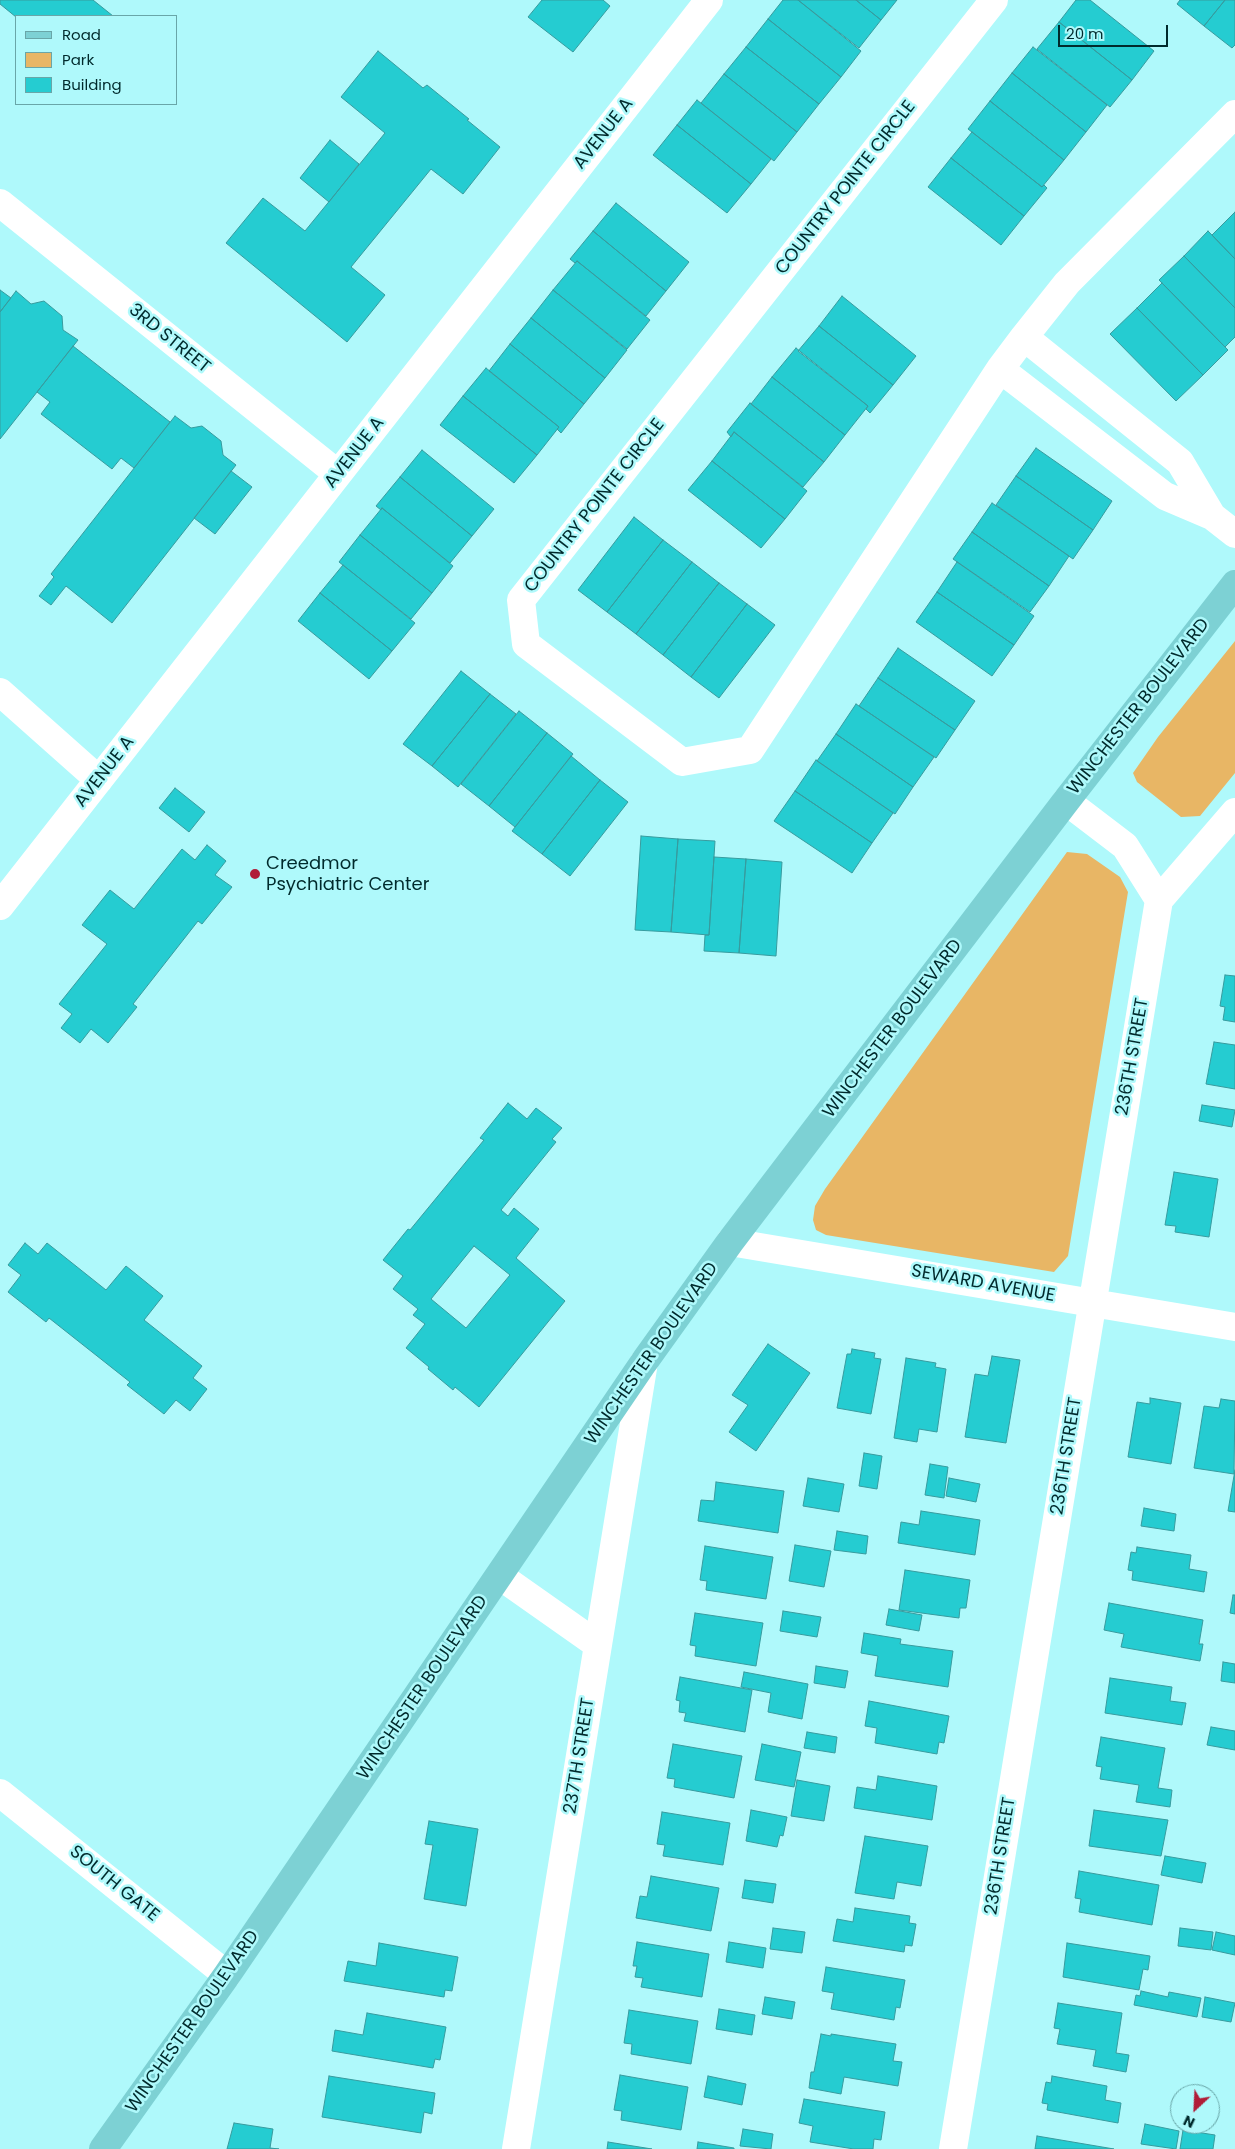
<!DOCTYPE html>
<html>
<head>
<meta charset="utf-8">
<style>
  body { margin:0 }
  #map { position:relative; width:1235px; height:2149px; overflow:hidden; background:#aff9fb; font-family:Poppins,sans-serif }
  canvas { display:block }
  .legend { position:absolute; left:15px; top:15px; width:162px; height:90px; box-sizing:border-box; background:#aff9fb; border:1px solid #69a6a8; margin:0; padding:6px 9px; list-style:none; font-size:15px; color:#002a2c }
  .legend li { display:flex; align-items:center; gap:10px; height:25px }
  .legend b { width:25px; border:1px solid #69a6a8 }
  .north { position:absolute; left:1170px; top:2084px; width:50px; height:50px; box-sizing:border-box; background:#aff9fb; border:1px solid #69a6a8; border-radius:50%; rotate:205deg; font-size:14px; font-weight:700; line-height:20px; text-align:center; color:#002a2c }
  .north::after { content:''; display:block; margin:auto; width:18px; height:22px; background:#b01d38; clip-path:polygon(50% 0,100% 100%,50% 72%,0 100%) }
  .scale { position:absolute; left:1058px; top:25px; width:110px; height:22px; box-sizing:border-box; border:2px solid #002a2c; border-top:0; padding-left:6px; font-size:15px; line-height:18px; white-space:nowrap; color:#002a2c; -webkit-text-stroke:4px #aff9fb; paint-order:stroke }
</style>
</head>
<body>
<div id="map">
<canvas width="1235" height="2149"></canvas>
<ul class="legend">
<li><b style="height:6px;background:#7dd1d4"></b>Road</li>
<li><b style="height:14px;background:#e8b665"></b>Park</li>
<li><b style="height:14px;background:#25ccd1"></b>Building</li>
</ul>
<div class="north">N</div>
<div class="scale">20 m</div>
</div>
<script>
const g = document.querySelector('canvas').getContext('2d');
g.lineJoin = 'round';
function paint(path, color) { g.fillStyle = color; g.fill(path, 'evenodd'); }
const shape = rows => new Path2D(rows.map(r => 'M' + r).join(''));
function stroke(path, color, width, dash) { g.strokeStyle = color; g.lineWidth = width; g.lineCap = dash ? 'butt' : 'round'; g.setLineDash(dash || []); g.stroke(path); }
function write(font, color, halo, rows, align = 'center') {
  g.font = font + ' Poppins,sans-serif'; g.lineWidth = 5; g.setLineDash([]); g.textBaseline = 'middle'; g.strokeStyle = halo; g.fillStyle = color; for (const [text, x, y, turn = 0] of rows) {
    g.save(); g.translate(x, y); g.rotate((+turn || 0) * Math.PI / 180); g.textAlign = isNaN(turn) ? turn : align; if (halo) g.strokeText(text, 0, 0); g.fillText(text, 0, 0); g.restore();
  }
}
paint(shape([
  [1235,641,1235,773,1200,816,1181,817,1137,782,1133,773,1158,737],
  [1067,852,1087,854,1120,877,1128,892,1068,1256,1054,1272,826,1235,816,1230,813,1220,815,1206,825,1189]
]), '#e8b665');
const building = shape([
  [0,0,93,0,113,16,16,17,0,4,0,0],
  [542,0,603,0,610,6,573,52,528,17,542,0],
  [783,0,798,0,861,51,841,77,768,19,783,0],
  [798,0,856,0,881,20,859,48,798,0],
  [856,0,897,0,881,20,856,0],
  [1076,0,1090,0,1154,51,1132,80,1059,22,1076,0],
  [1180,0,1225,0,1204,26,1177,4,1180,0],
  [1225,0,1235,0,1235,45,1232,48,1204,26,1225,0],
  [768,19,841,77,819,104,746,47,768,19],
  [1059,22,1132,80,1110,107,1037,49,1059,22],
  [746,47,819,104,797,132,724,74,746,47],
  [1033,47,1107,105,1086,132,1012,73,1033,47],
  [378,51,423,88,427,85,469,119,467,120,500,147,463,194,431,169,351,267,385,295,347,342,226,243,263,198,305,231,385,133,341,97,378,51],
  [1012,73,1086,132,1064,160,990,101,1012,73],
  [724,74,797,132,774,161,701,103,724,74],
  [697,100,771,159,751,184,677,125,697,100],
  [990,101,1064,160,1042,187,968,129,990,101],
  [677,125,751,184,727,213,653,155,677,125],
  [972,132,1042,187,1044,185,1047,188,1024,216,951,158,972,132],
  [330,140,359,164,329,202,300,178,330,140],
  [951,158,1024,216,1001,245,928,187,951,158],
  [616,203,689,262,666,291,593,231,616,203],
  [1235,212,1235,259,1212,235,1235,212],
  [593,231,666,291,646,316,577,261,575,263,570,259,593,231],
  [1208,231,1235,259,1235,308,1184,256,1208,231],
  [1184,256,1235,308,1235,337,1225,347,1159,280,1184,256],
  [577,261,650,320,627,349,553,290,577,261],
  [1162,283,1228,350,1203,375,1137,308,1162,283],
  [0,290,11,298,0,312,0,290],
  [553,290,627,350,605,378,531,318,553,290],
  [16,291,31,304,44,301,62,316,63,330,78,340,0,439,0,312,16,291],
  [842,296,916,356,893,385,819,326,842,296],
  [1137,308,1203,375,1176,401,1110,334,1137,308],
  [531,318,605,378,584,404,510,344,531,318],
  [819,326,893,385,870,413,866,409,868,406,798,351,819,326],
  [510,344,584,404,561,433,557,429,559,427,489,371,510,344],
  [73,346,170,422,134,468,121,458,112,469,41,414,50,402,37,392,73,346],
  [796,348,868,406,845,435,772,377,796,348],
  [486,368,559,427,537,455,463,396,486,368],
  [772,377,845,435,824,462,751,404,772,377],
  [463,396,537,455,514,483,440,425,463,396],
  [750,403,824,462,803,487,734,432,731,437,727,432,750,403],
  [175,416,191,428,202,426,221,441,223,455,236,465,112,623,66,586,51,605,39,596,54,577,51,574,175,416],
  [734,432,807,491,785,519,712,461,734,432],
  [1036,448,1112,501,1093,530,1016,476,1036,448],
  [422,450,494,509,472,536,400,477,422,450],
  [712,461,785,519,761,548,688,490,712,461],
  [231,471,252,487,215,534,194,518,231,471],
  [1016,476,1093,530,1073,559,996,505,1016,476],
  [400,477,472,536,450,563,382,508,381,510,376,506,400,477],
  [992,503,1069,556,1049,586,972,532,992,503],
  [382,508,453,566,432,593,360,535,382,508],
  [634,517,663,540,607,612,578,590,634,517],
  [972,532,1049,586,1030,612,953,559,972,532],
  [360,535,432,593,411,619,339,562,360,535],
  [663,540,692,562,636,634,607,612,663,540],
  [692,562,719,583,663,655,636,634,692,562],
  [957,562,1034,616,1014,645,937,592,957,562],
  [343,565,415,623,392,651,320,593,343,565],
  [719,583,747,604,691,677,663,655,719,583],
  [937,592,1014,645,992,676,916,622,937,592],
  [320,593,392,651,369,679,298,621,320,593],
  [747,604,775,625,719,698,691,677,747,604],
  [898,648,975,701,955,730,878,678,898,648],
  [461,671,490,694,432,766,403,744,461,671],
  [878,678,955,730,936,758,859,706,878,678],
  [490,694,516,714,458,787,432,766,490,694],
  [856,704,934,757,913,787,836,734,856,704],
  [519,711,547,733,489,806,461,784,519,711],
  [547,733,573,754,515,827,489,806,547,733],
  [836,734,913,787,895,814,817,761,836,734],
  [571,756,600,780,542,854,512,831,571,756],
  [816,760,893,813,872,843,795,791,816,760],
  [600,780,628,802,570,876,542,854,600,780],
  [175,788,205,812,189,832,159,808,175,788],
  [795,791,872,843,852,873,774,821,795,791],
  [641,836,678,839,671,932,635,930,641,836],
  [678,839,715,841,709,935,671,932,678,839],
  [207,845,226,861,215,875,232,887,202,924,198,921,133,1004,137,1007,108,1043,91,1029,80,1043,61,1028,72,1014,59,1004,107,944,82,925,110,890,134,909,182,849,195,860,207,845],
  [714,857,746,859,739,953,704,951,705,935,709,935,714,857],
  [746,859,782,862,776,956,739,953,746,859],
  [1225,975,1235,976,1235,1022,1223,1020,1225,1007,1220,1006,1225,975],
  [1214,1042,1235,1045,1235,1089,1206,1084,1214,1042],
  [508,1103,527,1119,536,1108,562,1128,552,1139,556,1142,501,1210,508,1216,514,1208,539,1229,516,1258,565,1301,479,1407,455,1387,453,1390,428,1369,429,1367,406,1348,425,1324,413,1315,418,1309,393,1289,403,1276,383,1260,408,1229,410,1230,484,1140,480,1138,508,1103],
  [474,1246,510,1275,466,1328,431,1299,474,1246],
  [1202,1105,1235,1110,1232,1127,1199,1121,1202,1105],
  [1174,1172,1218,1179,1209,1237,1175,1232,1176,1226,1165,1225,1174,1172],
  [25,1243,38,1254,47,1243,106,1290,126,1266,163,1296,144,1320,202,1366,193,1378,207,1389,190,1411,176,1400,164,1414,127,1385,130,1382,49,1318,46,1322,8,1292,21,1275,8,1265,25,1243],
  [768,1344,810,1373,756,1451,729,1432,748,1405,732,1395,768,1344],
  [852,1349,875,1353,874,1358,881,1359,871,1414,837,1408,847,1354,851,1354,852,1349],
  [992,1356,1020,1360,1006,1443,965,1437,975,1374,988,1376,992,1356],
  [906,1358,936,1363,935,1367,946,1369,937,1432,919,1429,917,1442,894,1438,906,1358],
  [1150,1398,1181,1403,1171,1464,1128,1457,1137,1402,1150,1404,1150,1398],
  [1221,1399,1235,1401,1234,1474,1194,1468,1204,1406,1219,1408,1221,1399],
  [864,1453,882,1456,877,1489,859,1486,864,1453],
  [930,1464,948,1467,944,1498,925,1495,930,1464],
  [1235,1470,1235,1512,1228,1511,1235,1470],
  [808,1478,844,1484,839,1512,803,1506,808,1478],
  [949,1478,980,1484,976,1502,946,1496,949,1478],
  [716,1482,784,1491,778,1533,698,1521,701,1500,714,1501,716,1482],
  [1144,1508,1176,1514,1174,1531,1141,1526,1144,1508],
  [921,1511,980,1520,975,1555,898,1543,901,1522,919,1525,921,1511],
  [837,1531,868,1536,866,1554,834,1550,837,1531],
  [795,1545,831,1551,824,1587,789,1581,795,1545],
  [705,1546,773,1557,766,1599,706,1590,707,1581,700,1580,705,1546],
  [1137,1547,1191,1555,1189,1569,1207,1572,1204,1592,1132,1580,1133,1571,1128,1570,1131,1552,1136,1553,1137,1547],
  [905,1570,970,1580,966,1608,960,1608,959,1618,899,1610,905,1570],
  [1233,1595,1235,1595,1235,1614,1230,1613,1233,1595],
  [1109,1603,1203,1620,1199,1644,1203,1644,1200,1661,1121,1647,1124,1634,1104,1630,1109,1603],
  [889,1609,922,1615,919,1631,886,1625,889,1609],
  [783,1611,821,1617,817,1637,780,1631,783,1611],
  [695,1613,763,1623,756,1666,695,1656,696,1646,690,1645,695,1613],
  [864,1633,901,1639,900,1644,953,1651,948,1687,875,1676,878,1656,861,1653,864,1633],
  [1223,1662,1235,1664,1235,1683,1221,1681,1223,1662],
  [816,1666,848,1671,845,1688,814,1683,816,1666],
  [744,1672,808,1684,802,1719,768,1712,771,1693,741,1687,744,1672],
  [680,1677,752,1690,745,1732,684,1721,686,1713,679,1712,680,1701,676,1700,680,1677],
  [1110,1678,1172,1687,1170,1701,1186,1703,1182,1725,1105,1713,1110,1678],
  [869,1701,949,1716,944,1743,939,1742,937,1754,875,1743,877,1728,865,1726,869,1701],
  [1211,1727,1235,1731,1235,1750,1207,1745,1211,1727],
  [807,1732,837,1737,835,1753,804,1748,807,1732],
  [1101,1737,1165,1748,1158,1788,1172,1790,1170,1807,1136,1802,1139,1785,1100,1779,1102,1767,1096,1766,1101,1737],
  [673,1744,742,1756,734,1798,674,1787,675,1779,667,1778,673,1744],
  [762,1744,801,1752,794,1787,755,1780,762,1744],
  [878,1776,937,1786,932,1820,854,1808,857,1787,876,1790,878,1776],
  [797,1780,830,1786,824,1821,791,1816,797,1780],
  [751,1810,787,1817,783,1836,780,1835,777,1847,746,1841,751,1810],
  [1094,1810,1168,1820,1161,1856,1089,1846,1094,1810],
  [662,1812,730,1823,723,1865,663,1856,665,1845,657,1844,662,1812],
  [429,1821,478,1829,466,1906,424,1899,433,1845,425,1844,429,1821],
  [865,1836,928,1846,921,1886,897,1882,894,1899,855,1893,865,1836],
  [1165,1856,1206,1863,1202,1883,1161,1875,1165,1856],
  [1079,1871,1159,1885,1152,1925,1079,1912,1081,1899,1075,1898,1079,1871],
  [651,1876,719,1888,711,1931,636,1918,640,1896,647,1897,651,1876],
  [745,1880,776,1884,773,1903,742,1898,745,1880],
  [855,1908,910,1916,909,1923,916,1924,912,1946,905,1945,904,1952,833,1941,837,1919,853,1922,855,1908],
  [773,1928,805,1932,802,1953,770,1949,773,1928],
  [1180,1928,1213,1932,1211,1950,1178,1946,1180,1928],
  [1216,1932,1235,1936,1235,1955,1212,1950,1216,1932],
  [637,1942,709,1954,702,1997,641,1987,643,1978,635,1977,637,1966,633,1966,637,1942],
  [729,1942,766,1948,763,1968,726,1962,729,1942],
  [379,1943,458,1957,452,1991,445,1990,444,1997,344,1981,348,1961,376,1966,379,1943],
  [1067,1943,1150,1956,1148,1970,1143,1969,1139,1990,1063,1977,1067,1943],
  [826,1967,905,1980,900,2008,896,2007,894,2020,831,2009,834,1993,822,1991,826,1967],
  [1141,1991,1168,1997,1169,1992,1201,1998,1197,2017,1134,2005,1136,1995,1140,1996,1141,1991],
  [765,1997,795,2002,792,2019,762,2014,765,1997],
  [1205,1997,1235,2003,1231,2022,1202,2017,1205,1997],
  [1058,2003,1122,2013,1116,2053,1129,2055,1126,2072,1093,2066,1096,2050,1057,2044,1060,2029,1054,2028,1058,2003],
  [719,2009,755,2015,752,2035,716,2029,719,2009],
  [629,2010,698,2021,691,2064,631,2054,632,2044,624,2043,629,2010],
  [367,2013,446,2027,440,2060,435,2059,433,2068,332,2051,335,2030,363,2035,367,2013],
  [821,2034,831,2036,831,2034,896,2044,893,2061,902,2062,898,2086,844,2077,841,2094,809,2088,811,2072,814,2072,821,2034],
  [620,2075,688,2087,681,2130,621,2120,622,2111,614,2110,620,2075],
  [329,2076,435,2093,432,2114,424,2112,421,2133,322,2117,329,2076],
  [708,2076,746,2084,742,2105,704,2097,708,2076],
  [1052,2076,1107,2086,1105,2100,1121,2103,1118,2123,1047,2110,1048,2104,1042,2103,1046,2082,1051,2083,1052,2076],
  [804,2099,885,2112,881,2140,874,2139,873,2149,854,2149,810,2142,813,2126,799,2123,804,2099],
  [234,2123,273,2129,270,2148,279,2149,227,2149,234,2123],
  [1145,2124,1179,2131,1176,2149,1141,2144,1145,2124],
  [743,2129,773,2134,771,2149,740,2146,743,2129],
  [1183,2130,1215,2135,1213,2149,1180,2149,1183,2130],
  [1037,2136,1114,2149,1035,2149,1037,2136],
  [608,2142,652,2149,607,2149,608,2142],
  [698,2142,734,2148,734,2149,697,2149,698,2142]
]);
paint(building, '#25ccd1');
stroke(building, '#379b9e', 1);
stroke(shape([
  [994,0,521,600,526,644,682,762,750,750,1000,369,1024,337,1067,283,1235,114],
  [0,203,338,474],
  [1024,337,1180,462,1212,516],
  [1000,369,1165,496,1212,516,1235,534],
  [0,692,99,780],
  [1159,900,1235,812],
  [0,906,709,0],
  [730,1242,1235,1327],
  [500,1576,598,1645],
  [0,1793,227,1975],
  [516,2149,644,1362],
  [953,2149,1159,900,1125,846,1066,801]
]), '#fff', 28);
stroke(shape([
  [103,2149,227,1975,644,1362,730,1242,1066,801,1235,584]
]), '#7dd1d4', 28);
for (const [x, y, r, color] of [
  [255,874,6,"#b01d38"]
]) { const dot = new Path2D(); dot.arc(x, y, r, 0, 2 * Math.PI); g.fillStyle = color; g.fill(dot); stroke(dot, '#aff9fb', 2); }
write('18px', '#002a2c', '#aff9fb', [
  ["AVENUE A",604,134,-52],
  ["COUNTRY POINTE CIRCLE",846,188,-52],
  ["3RD STREET",169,339,39],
  ["AVENUE A",355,453,-52],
  ["COUNTRY POINTE CIRCLE",595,506,-52],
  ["WINCHESTER BOULEVARD",1139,707,-52],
  ["AVENUE A",105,772,-52],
  ["WINCHESTER BOULEVARD",893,1029,-53],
  ["236TH STREET",1133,1057,-80],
  ["SEWARD AVENUE",983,1284,10],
  ["WINCHESTER BOULEVARD",652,1354,-55],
  ["236TH STREET",1067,1456,-81],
  ["WINCHESTER BOULEVARD",423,1688,-56],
  ["237TH STREET",580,1756,-81],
  ["236TH STREET",1001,1856,-81],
  ["SOUTH GATE",114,1884,39],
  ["WINCHESTER BOULEVARD",193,2022,-55]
]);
write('18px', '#002a2c', '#aff9fb', [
  ["Creedmor",266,864],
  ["Psychiatric Center",266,885]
], 'left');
</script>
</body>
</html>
